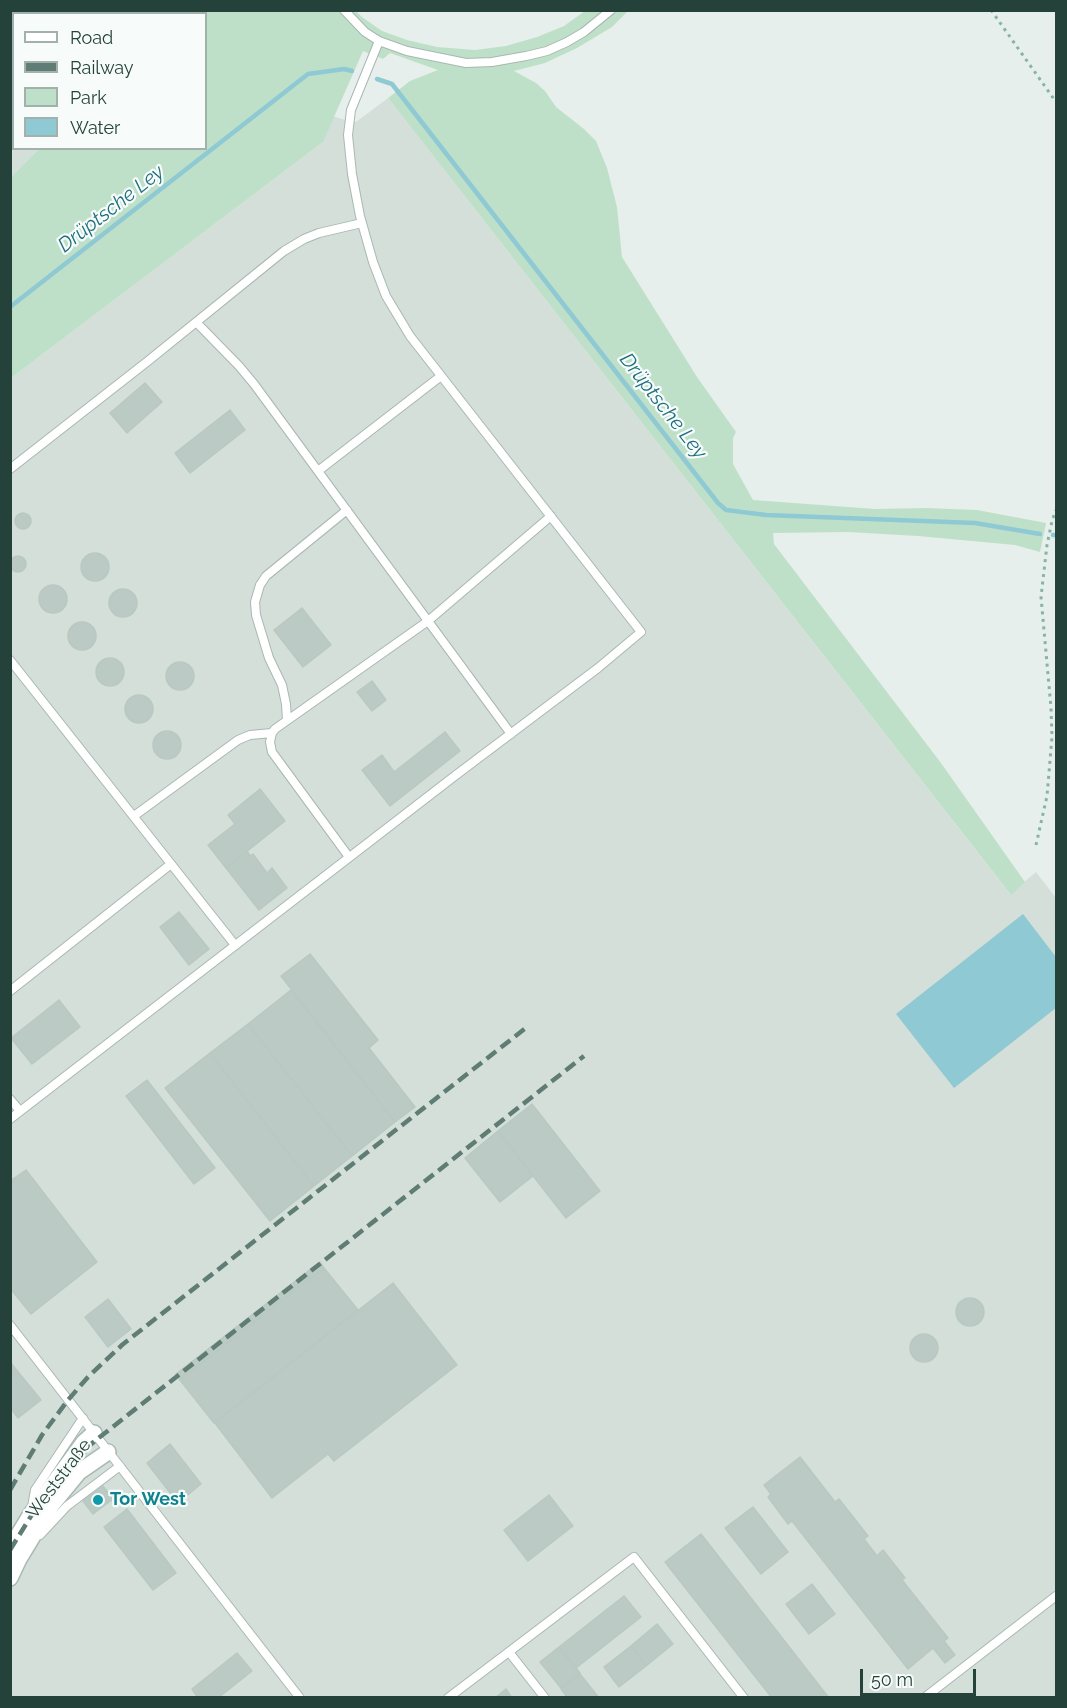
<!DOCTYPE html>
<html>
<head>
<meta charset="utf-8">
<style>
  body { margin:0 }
  #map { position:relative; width:1067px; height:1708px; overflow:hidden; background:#e6efeb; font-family:Raleway,sans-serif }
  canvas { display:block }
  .frame { position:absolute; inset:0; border:12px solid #24423a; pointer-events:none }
  .legend { position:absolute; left:12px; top:12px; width:195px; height:138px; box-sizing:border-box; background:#f7fbf9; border:2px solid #a3b1ad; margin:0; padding:8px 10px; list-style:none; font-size:18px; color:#24423a }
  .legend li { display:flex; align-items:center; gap:12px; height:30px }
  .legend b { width:30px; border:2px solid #a3b1ad }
  .scale { position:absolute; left:860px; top:1669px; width:116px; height:27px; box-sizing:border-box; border:3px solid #24423a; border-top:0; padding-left:8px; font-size:18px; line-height:21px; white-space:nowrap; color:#24423a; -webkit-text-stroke:4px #f7fbf9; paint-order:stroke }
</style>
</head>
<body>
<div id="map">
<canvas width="1067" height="1708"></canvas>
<div class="frame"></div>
<ul class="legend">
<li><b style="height:8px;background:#fff"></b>Road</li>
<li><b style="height:8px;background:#5f7d75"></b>Railway</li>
<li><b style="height:16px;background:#bfe0c8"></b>Park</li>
<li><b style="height:16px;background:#8ec9d4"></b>Water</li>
</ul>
<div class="scale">50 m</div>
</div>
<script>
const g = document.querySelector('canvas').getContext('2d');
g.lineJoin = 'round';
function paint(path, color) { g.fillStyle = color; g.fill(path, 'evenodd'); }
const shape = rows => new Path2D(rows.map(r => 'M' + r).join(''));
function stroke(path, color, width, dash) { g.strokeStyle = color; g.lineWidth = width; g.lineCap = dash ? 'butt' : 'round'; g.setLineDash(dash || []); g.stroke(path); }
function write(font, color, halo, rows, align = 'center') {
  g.font = font + ' Raleway,sans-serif'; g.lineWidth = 4.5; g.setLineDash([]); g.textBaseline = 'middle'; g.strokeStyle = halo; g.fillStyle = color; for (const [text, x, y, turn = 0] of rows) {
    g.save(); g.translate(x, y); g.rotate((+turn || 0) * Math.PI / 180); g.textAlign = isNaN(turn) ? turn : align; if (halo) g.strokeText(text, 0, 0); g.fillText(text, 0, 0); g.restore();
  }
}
paint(shape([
  [68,10,174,11,172,14,65,14],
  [13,64,14,148,39,149,11,177,10,67],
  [388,98,1010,894,1036,872,1056,898,1056,1697,11,1698,11,378,323,142,292,104,342,119,356,122]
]), '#d4dfda');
paint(shape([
  [174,11,356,11,362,17,382,31,407,40,437,47,475,50,506,46,537,37,564,26,585,11,628,11,612,27,577,48,545,63,514,71,536,83,545,91,556,107,584,129,596,141,607,168,617,207,622,257,697,377,736,432,733,438,733,464,753,500,875,509,926,508,977,510,1046,523,1040,552,1015,545,918,536,848,532,773,533,774,544,941,763,1025,882,1011,895,388,98,410,81,438,70,390,53,383,59,363,51,323,142,11,378,11,177,39,149,206,148,206,14,172,13]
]), '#bfe0c8');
paint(shape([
  [1023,914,1056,957,1056,1008,954,1088,896,1014]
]), '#8ec9d4');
stroke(shape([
  [377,79,392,84,718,503,726,510,766,515,975,523,1040,534],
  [10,307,308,74,344,69,352,71],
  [1053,535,1056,535]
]), '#8ec9d4', 4.5);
const building = shape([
  [145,383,162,402,127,433,110,413,145,383],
  [230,410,245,430,190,473,175,453,230,410],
  '15 521a8 8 0 1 1 16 0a8 8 0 1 1-16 0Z',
  '81 567a14 14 0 1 1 28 0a14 14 0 1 1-28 0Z',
  '10 564a8 8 0 1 1 16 0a8 8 0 1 1-16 0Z',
  '39 599a14 14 0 1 1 28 0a14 14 0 1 1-28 0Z',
  '109 603a14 14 0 1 1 28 0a14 14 0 1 1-28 0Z',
  [302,608,331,645,303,667,274,630,302,608],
  '68 636a14 14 0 1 1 28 0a14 14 0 1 1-28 0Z',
  '96 672a14 14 0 1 1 28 0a14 14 0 1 1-28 0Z',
  '166 676a14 14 0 1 1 28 0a14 14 0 1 1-28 0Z',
  [372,681,386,700,372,711,357,692,372,681],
  '125 709a14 14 0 1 1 28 0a14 14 0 1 1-28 0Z',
  '153 745a14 14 0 1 1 28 0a14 14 0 1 1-28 0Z',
  [445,732,460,751,390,806,362,770,382,755,394,772,445,732],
  [260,789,285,821,226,868,208,845,235,824,228,815,260,789],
  [247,851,250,856,253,854,267,873,272,868,287,888,259,910,226,868,247,851],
  [179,912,209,949,189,965,160,927,179,912],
  [310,954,378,1040,369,1048,415,1107,395,1122,281,976,310,954],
  [291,990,395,1122,352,1156,248,1024,291,990],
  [59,1000,80,1027,32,1064,11,1038,59,1000],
  [248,1024,352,1156,314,1186,210,1053,248,1024],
  [210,1053,314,1186,270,1221,165,1088,210,1053],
  [147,1080,215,1168,194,1184,126,1096,147,1080],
  [532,1104,600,1191,566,1218,498,1131,532,1104],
  [498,1131,533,1176,500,1202,465,1158,498,1131],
  [26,1170,97,1262,31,1314,10,1288,10,1181,26,1170],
  [320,1262,324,1268,180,1380,176,1374,320,1262],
  [324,1268,358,1310,214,1423,180,1380,324,1268],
  [393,1283,457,1365,334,1461,328,1454,272,1498,215,1423,393,1283],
  '956 1312a14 14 0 1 1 28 0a14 14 0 1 1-28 0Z',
  [108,1299,131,1329,108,1347,85,1317,108,1299],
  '910 1348a14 14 0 1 1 28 0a14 14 0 1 1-28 0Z',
  [10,1362,41,1400,18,1418,10,1407,10,1362],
  [170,1444,201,1484,178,1503,147,1463,170,1444],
  [800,1457,835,1502,839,1499,868,1536,864,1539,877,1556,883,1550,905,1578,902,1580,948,1638,944,1641,955,1655,945,1663,933,1648,908,1669,792,1521,788,1524,768,1497,771,1494,764,1485,800,1457],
  [103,1486,113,1499,93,1514,83,1501,103,1486],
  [549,1495,573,1526,528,1561,504,1530,549,1495],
  [753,1507,788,1552,761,1574,725,1528,753,1507],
  [127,1509,176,1573,153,1590,104,1527,127,1509],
  [701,1534,829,1698,772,1698,665,1562,701,1534],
  [812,1584,835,1614,809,1634,786,1604,812,1584],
  [624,1596,641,1617,576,1668,559,1647,624,1596],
  [657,1624,673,1644,646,1666,631,1646,657,1624],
  [631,1646,646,1666,619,1687,604,1667,631,1646],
  [559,1647,580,1673,561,1688,540,1662,559,1647],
  [237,1653,252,1671,218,1698,198,1698,192,1689,237,1653],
  [580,1674,599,1698,568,1698,561,1689,580,1674],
  [506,1689,512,1698,495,1698,506,1689]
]);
paint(building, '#bbcac4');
stroke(building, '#b8c9c2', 1.5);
const service = shape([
  [344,10,365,32,379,41,407,51,466,63,492,62,526,56,547,51,567,42,584,32,611,10],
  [196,322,239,366,254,384,511,734],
  [10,469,148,361,284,251,304,239,319,233,362,223],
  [318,471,441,376],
  [10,660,235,945],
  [287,720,286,704,282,685,269,658,256,615,255,602,260,585,266,576,347,510],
  [134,816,238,740,250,735,272,733],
  [349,857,272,752,270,742,272,733,275,729,428,621,551,516],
  [10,991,171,864],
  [10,1099,20,1111],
  [10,1119,456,775,598,668,641,632,410,336,386,296,373,262,360,216,352,174,348,135,351,110,379,41],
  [10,1325,300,1698],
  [32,1507,35,1490,83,1418],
  [40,1535,67,1506,120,1466],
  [509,1652,545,1698],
  [448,1698,634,1557,744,1698],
  [924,1698,1056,1596]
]);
const minor = shape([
  [19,1559,17,1537,31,1514,84,1442,94,1433],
  [10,1578,19,1559,51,1506,79,1472,108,1452]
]);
stroke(service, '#a8b8b2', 10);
stroke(minor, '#a8b8b2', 18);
stroke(shape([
  [991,10,1056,102],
  [46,14,50,10],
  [10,30,14,29],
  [1036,845,1047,796,1052,737,1051,708,1041,597,1047,545,1052,521,1056,510]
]), '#86b3a5', 3, [3, 4.5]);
stroke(service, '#fff', 8);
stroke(minor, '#fff', 15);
stroke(shape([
  [73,14,76,10],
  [10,76,14,73],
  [10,1490,42,1435,68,1400,88,1377,122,1345,527,1027],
  [10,1550,41,1500,58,1478,91,1444,584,1056]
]), '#5f7d75', 4.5, [12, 6]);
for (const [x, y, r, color] of [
  [98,1500,6,"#0f9aa8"]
]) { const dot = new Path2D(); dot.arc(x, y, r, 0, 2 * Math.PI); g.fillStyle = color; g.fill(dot); stroke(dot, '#f7fbf9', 2); }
write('18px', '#24423a', '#f7fbf9', [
  ["Weststraße",59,1479,-53]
]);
write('bold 18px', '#0d838f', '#f7fbf9', [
  ["Tor West",110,1500]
], 'left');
write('italic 20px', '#1c6f80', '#f7fbf9', [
  ["Drüptsche Ley",111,209,-38],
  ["Drüptsche Ley",663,406,52]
]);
</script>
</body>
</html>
